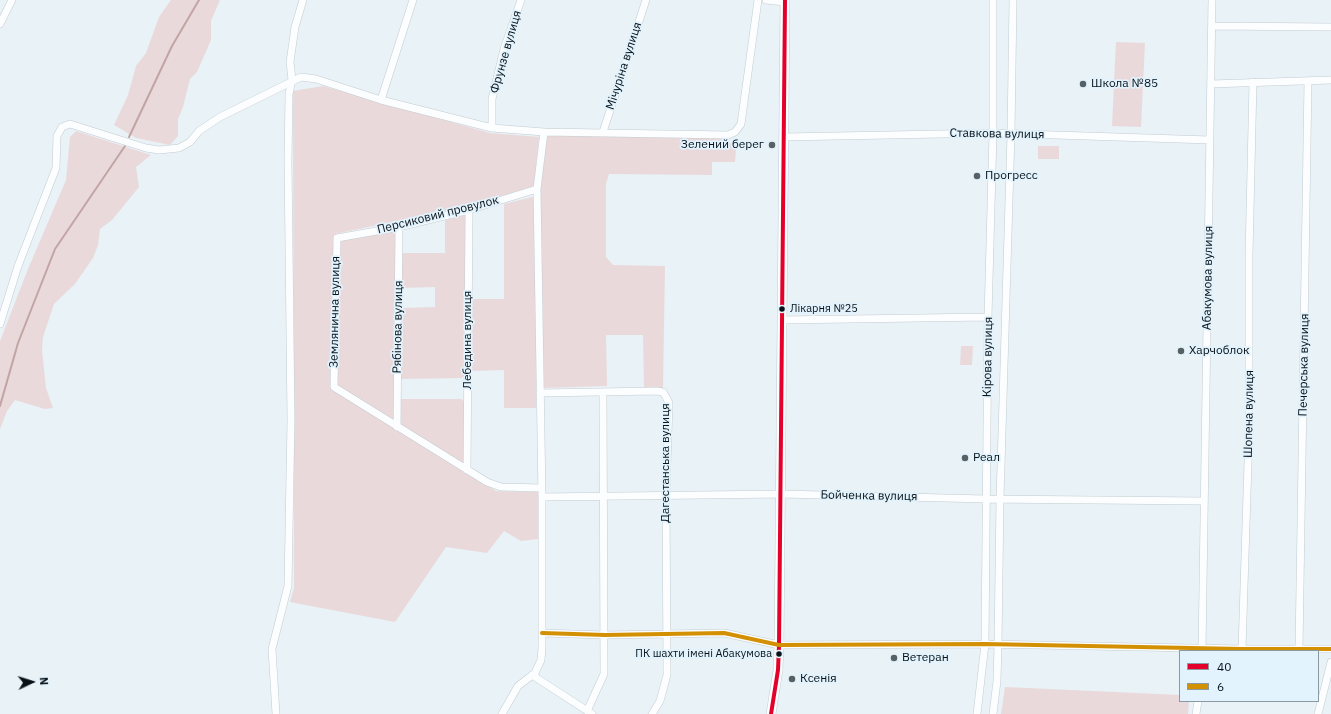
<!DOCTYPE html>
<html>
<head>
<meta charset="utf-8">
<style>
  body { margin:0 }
  #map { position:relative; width:1331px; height:714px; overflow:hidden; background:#e8f2f7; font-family:"IBM Plex Sans",sans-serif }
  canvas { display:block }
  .legend { position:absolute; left:1179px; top:650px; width:140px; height:52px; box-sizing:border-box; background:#e2f3fd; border:1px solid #8b99a1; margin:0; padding:5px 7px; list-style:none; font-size:12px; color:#081117 }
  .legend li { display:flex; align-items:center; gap:8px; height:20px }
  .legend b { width:20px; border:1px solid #8b99a1 }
  .north { position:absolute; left:12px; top:662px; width:40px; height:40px; -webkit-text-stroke:3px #e2f3fd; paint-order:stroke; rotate:86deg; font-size:11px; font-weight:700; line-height:16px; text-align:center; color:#081117 }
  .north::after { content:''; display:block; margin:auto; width:14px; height:18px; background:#081117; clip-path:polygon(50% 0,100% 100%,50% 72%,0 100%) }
</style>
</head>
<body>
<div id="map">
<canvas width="1331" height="714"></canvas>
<ul class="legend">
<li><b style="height:5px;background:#e4002b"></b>40</li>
<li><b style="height:5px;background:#d39003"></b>6</li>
</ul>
<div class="north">N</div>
</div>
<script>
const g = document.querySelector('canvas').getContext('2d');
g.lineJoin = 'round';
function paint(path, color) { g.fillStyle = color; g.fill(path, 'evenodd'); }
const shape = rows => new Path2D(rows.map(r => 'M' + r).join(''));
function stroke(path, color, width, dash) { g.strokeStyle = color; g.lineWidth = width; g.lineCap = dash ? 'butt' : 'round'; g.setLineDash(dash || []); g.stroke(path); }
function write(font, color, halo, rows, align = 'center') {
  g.font = font + ' "IBM Plex Sans",sans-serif'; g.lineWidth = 3.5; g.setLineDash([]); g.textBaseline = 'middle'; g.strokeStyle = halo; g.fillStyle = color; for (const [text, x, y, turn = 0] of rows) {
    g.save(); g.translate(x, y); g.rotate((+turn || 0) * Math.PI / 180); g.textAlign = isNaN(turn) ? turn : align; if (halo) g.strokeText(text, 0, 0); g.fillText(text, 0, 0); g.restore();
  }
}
paint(shape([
  [171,0,220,0,211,21,211,40,197,72,190,79,183,107,178,119,178,136,170,145,136,138,114,125,128,95,136,66,146,53,159,17],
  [1116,42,1145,43,1141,127,1112,126],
  [323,86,490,133,539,137,534,186,468,206,335,234,330,387,496,491,538,492,538,539,521,541,504,531,487,553,446,547,395,622,290,602,294,588,293,91],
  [76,131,151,155,136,167,139,187,112,220,100,229,98,245,93,258,75,284,54,304,43,337,42,350,46,388,53,408,45,409,15,400,7,411,0,429,0,341,28,269,66,180,70,137],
  [546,135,726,138,736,149,735,162,712,162,712,175,609,174,606,184,606,257,613,265,665,266,663,388,645,388,644,386,643,335,606,335,607,386,544,388,539,192],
  [1038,146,1059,146,1059,159,1038,159],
  [532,197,536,201,536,408,504,408,504,370,472,371,472,299,504,299,504,204],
  [466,215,465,376,461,378,401,379,402,308,435,307,435,287,402,288,402,253,445,253,445,220],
  [396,229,395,424,337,386,340,240],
  [961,346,973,346,972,365,960,365],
  [401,399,461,399,465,402,464,466,400,428],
  [1005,687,1180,695,1180,701,1189,701,1188,714,1001,714]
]), '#ead9da');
stroke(shape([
  [129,137,172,46,199,0],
  [0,406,18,343,55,249,125,146]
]), '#c2a4a5', 2);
const minor = shape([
  [766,0,785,2],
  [0,24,12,0],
  [1213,26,1331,27],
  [1211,84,1331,80],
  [381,100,413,0],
  [492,128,492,99,504,49,521,0],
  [544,132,537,189,542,497,781,494,986,499,1204,501],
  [603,132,646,0],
  [784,137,993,133,1210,140],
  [537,189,469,210,399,227,337,238,334,387,487,482,501,487,542,488],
  [782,320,988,317],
  [0,324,18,266,56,168,57,136,62,127,70,124,146,148,159,150,179,148,190,142,199,131,220,117,301,77,316,79,381,100,492,128,544,132,728,135,735,132,741,124,758,0],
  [540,393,657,391,663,392,666,397,669,403,666,496,667,675,660,701,652,714],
  [397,427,399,227],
  [467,470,469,210],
  [542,633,605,635,724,633,779,645,985,644,1242,649,1331,649],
  [1242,649,1249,432,1249,255,1253,82],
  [1299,649,1308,81],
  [1202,651,1212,0],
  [532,675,592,714],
  [587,711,604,674,603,392],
  [276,714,272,649,288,586,291,420,288,161,289,94,292,80,290,62,295,27,303,0],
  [502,714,518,686,535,673,541,660,542,648,542,497],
  [977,714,985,644,988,317,993,133,993,0],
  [993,714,997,681,998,645,1000,499,1011,134,1013,0],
  [1196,714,1198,701],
  [1318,714,1331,662]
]);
const tertiary = shape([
  [771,714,778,670,779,645,785,0]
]);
stroke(minor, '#c3ccd1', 8);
stroke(tertiary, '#c3ccd1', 10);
stroke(minor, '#fcfdfe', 7);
stroke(tertiary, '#fcfdfe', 9);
stroke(shape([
  [771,714,778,670,779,645,785,0]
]), '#e4002b', 4);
stroke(shape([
  [542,633,605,635,724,633,779,645,985,644,1242,649,1331,649]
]), '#d39003', 4);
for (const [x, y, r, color] of [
  [1083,84,4,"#566065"],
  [772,145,4,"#566065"],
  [977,176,4,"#566065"],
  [782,309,3.5,"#081117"],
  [1181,351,4,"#566065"],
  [965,458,4,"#566065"],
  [779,654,3.5,"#081117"],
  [894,658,4,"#566065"],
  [792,679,4,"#566065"]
]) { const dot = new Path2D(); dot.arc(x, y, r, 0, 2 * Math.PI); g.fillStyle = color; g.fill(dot); stroke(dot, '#e2f3fd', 1.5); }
write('11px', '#081117', '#e2f3fd', [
  ["Лікарня №25",790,309],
  ["ПК шахти імені Абакумова",772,654,"right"]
], 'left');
write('12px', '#081117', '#e2f3fd', [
  ["Фрунзе вулиця",506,52,-74],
  ["Мічуріна вулиця",624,66,-72],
  ["Ставкова вулиця",997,134,1],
  ["Персиковий провулок",438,215,-14],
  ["Абакумова вулиця",1208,278,-89],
  ["Землянична вулиця",335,312,-89],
  ["Рябінова вулиця",398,327,-89],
  ["Лебедина вулиця",468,340,-90],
  ["Кірова вулиця",988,357,-89],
  ["Печерська вулиця",1304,365,-89],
  ["Шопена вулиця",1249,414,-89],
  ["Дагестанська вулиця",666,463,-90],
  ["Бойченка вулиця",869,496,1]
]);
write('12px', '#081117', '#e2f3fd', [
  ["Школа №85",1091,84],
  ["Зелений берег",764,145,"right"],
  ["Прогресс",985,176],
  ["Харчоблок",1189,351],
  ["Реал",973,458],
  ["Ветеран",902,658],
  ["Ксенія",800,679]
], 'left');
</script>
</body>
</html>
